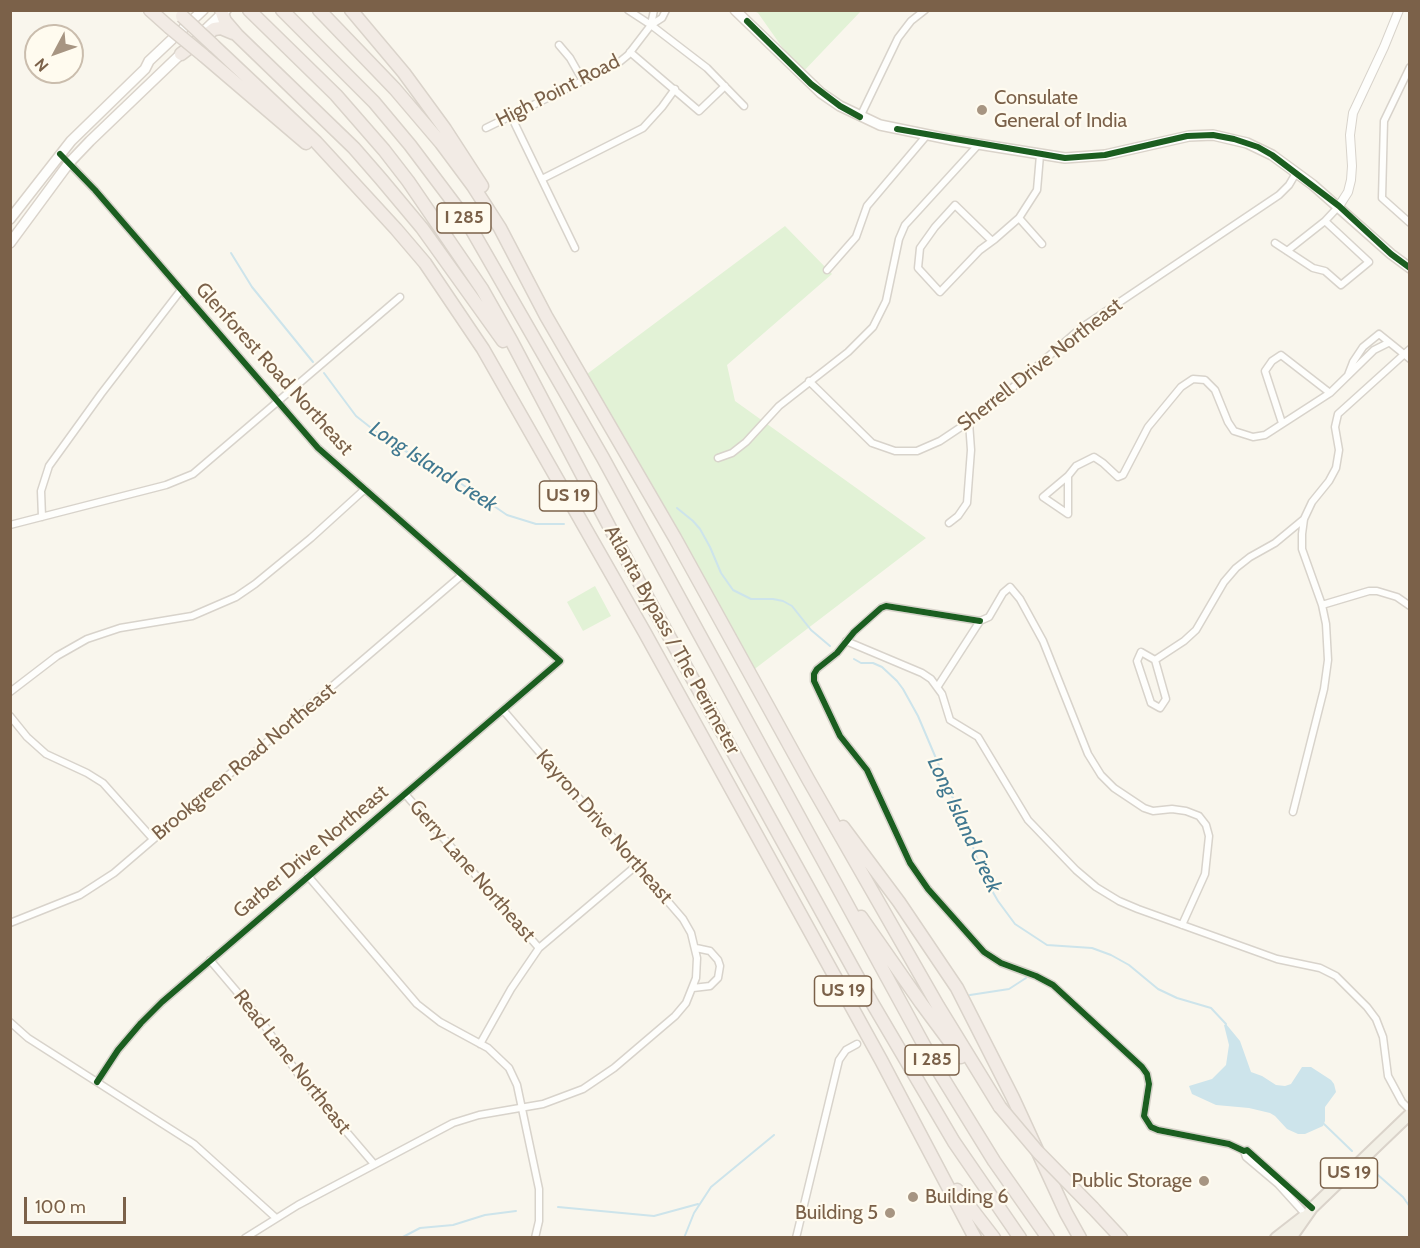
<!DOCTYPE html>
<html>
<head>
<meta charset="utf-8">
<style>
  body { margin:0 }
  #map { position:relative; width:1420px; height:1248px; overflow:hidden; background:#f9f6ed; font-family:Cabin,sans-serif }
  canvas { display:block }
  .frame { position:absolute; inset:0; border:12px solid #7b6149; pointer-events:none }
  .north { position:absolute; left:24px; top:24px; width:60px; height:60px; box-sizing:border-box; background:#fffbef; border:2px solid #cabdad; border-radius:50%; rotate:229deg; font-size:16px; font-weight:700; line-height:24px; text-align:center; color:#7b6149 }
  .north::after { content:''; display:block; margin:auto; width:21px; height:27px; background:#a79582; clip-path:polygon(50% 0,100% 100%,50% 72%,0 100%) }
  .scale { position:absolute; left:24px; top:1197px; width:102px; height:27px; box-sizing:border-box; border:3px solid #7b6149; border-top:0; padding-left:8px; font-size:18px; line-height:21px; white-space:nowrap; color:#7b6149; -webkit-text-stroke:4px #fffbef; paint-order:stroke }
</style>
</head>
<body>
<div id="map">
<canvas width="1420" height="1248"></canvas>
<div class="frame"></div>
<div class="north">N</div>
<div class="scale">100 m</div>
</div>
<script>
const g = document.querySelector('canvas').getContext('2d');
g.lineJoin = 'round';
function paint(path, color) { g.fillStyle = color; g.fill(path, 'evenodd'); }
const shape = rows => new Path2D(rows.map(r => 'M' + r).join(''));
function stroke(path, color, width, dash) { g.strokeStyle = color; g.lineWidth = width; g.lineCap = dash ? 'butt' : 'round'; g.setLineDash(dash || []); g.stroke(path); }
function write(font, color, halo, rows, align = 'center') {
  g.font = font + ' Cabin,sans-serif'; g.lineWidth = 4.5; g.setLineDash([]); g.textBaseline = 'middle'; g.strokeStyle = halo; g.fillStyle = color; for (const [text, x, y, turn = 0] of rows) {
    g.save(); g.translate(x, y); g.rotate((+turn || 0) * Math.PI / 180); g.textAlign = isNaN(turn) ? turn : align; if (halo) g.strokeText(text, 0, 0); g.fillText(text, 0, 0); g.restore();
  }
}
paint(shape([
  [754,11,861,11,801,74,758,13],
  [785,226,832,274,727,365,735,401,926,538,752,671,675,524,587,374],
  [595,586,611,616,583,631,567,602]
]), '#e2f2d6');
paint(shape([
  [1226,1024,1240,1041,1251,1072,1262,1076,1276,1085,1285,1086,1291,1084,1302,1067,1311,1067,1331,1080,1334,1084,1336,1092,1325,1107,1325,1121,1323,1126,1305,1134,1298,1134,1287,1129,1275,1116,1270,1113,1249,1108,1216,1105,1192,1094,1189,1086,1212,1079,1226,1065,1229,1045,1224,1025]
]), '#cde4eb');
stroke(shape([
  [231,253,252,287,313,362],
  [324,373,356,416,389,442,447,474,507,515,536,524,564,524],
  [677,508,693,521,700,529,710,547,721,573,733,590,751,599,773,599,783,601,792,606,811,630,830,646],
  [854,659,861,663,873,663,882,667,897,681,903,689,918,716,969,836,983,875,998,901,1015,924,1047,945,1092,948,1111,955,1129,965,1158,989,1177,998,1211,1008,1226,1024],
  [970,995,1009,989,1026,978],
  [1324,1124,1352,1151],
  [1370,1168,1403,1197,1410,1207],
  [558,1207,654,1216,698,1204],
  [401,1238,420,1228,453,1225,485,1215,516,1211],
  [684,1238,694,1213,711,1187,774,1135]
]), '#cde4eb', 2);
const minor = shape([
  [628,10,651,25,707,68,744,106],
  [651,25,654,10],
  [559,45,570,58,583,81],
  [630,52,699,111,725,86],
  [1410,67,1384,121,1382,198,1410,223],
  [511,116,575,248],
  [860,117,898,38,911,21,925,10],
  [486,128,617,64,628,55,651,25,662,18,666,10],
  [60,154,95,190,318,448,560,661,162,1002,141,1023,118,1050,97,1082],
  [542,179,643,128,662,107,675,89],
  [1019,218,1042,244],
  [992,241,955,205,935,227,920,248,918,268,940,292,980,250,995,239,1019,218,1037,190,1040,155],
  [1275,243,1313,268,1325,271,1341,285,1369,262,1325,221],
  [1287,251,1325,221,1339,206],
  [827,270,856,237,867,206,927,135],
  [1348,375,1353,362,1363,347,1379,334,1410,359],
  [809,381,872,443,895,451,917,451,940,441,988,409,1081,328,1279,195,1289,185,1296,173],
  [1282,423,1265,371,1272,361,1281,355,1330,393],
  [718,458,732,453,746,442,779,406,848,352,873,327,886,301,899,239,905,225,979,144],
  [1068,476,1043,497,1068,514],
  [1068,514,1068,476,1076,466,1094,457,1103,463,1118,477,1123,475,1148,427,1181,387,1193,379,1205,380,1215,390,1228,422,1234,431,1253,437,1265,435,1330,393,1374,350,1388,343],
  [42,517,41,491,49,466,101,394,181,290],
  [949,523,958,516,967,503,971,450,969,422],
  [10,525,166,485,193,474,400,297],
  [1322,605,1369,591,1377,591,1397,597,1410,606],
  [980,621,886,606,881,608,854,632,837,653,817,669,814,674,814,681,840,736,867,770,910,863,928,889,984,952,1001,963,1036,976,1053,985,1142,1067,1147,1074,1149,1084,1144,1116,1151,1127,1158,1130,1229,1144,1244,1151,1247,1150,1312,1208],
  [846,641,922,673,931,679,942,694,950,720,978,737,1028,820,1076,870,1096,887,1119,901,1138,909,1277,959,1320,968,1336,976,1367,1007,1376,1019,1383,1037,1388,1076,1402,1102,1410,1110],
  [1155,660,1141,652,1137,661,1151,703,1160,708,1166,699,1155,660,1184,641,1196,630,1224,582,1236,568,1250,557,1275,543,1304,519],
  [938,686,980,621,989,617,1003,593,1010,587,1020,599,1043,641,1088,754,1101,775,1114,788,1144,808,1153,811,1172,809,1186,811,1199,816,1206,825,1209,836,1205,874,1182,925],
  [10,692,57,656,87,639,120,628,192,616,236,597,255,584,311,538,365,489],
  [10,716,27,737,46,754,87,773,103,783,153,839],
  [405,794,539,948],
  [1293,812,1324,689,1328,660,1326,624,1322,605,1302,549,1302,534,1304,519,1312,502,1329,481,1336,468,1339,450,1335,427,1338,414,1410,349],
  [308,876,417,1004,440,1022,488,1048,509,1068,517,1085,539,1189,539,1221,535,1238],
  [10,923,80,895,114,873,462,575],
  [210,960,260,1019,303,1081,374,1164],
  [693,988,710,986,718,978,720,966,718,960,710,951,696,948],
  [10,1022,28,1038,194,1144,276,1218],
  [480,1044,511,989,539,948,637,865],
  [1244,1151,1246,1157,1278,1184,1306,1215],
  [245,1238,298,1205,453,1123,479,1115,543,1104,583,1089,614,1068,675,1016,686,1003,696,978,697,958,691,933,683,919,503,710],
  [796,1238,839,1060,846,1050,857,1044]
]);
const tertiary = shape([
  [1339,206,1348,192,1351,180,1352,166,1350,135,1353,113,1384,47,1399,10]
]);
const secondary = shape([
  [735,10,821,93,840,106,880,125,953,140,1065,158,1105,155,1189,136,1213,135,1247,143,1272,155,1313,185,1391,254,1410,268],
  [204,31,226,10],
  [10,219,71,141,145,69,149,61,203,10],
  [10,243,69,163,90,141,186,49]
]);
const primary = shape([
  [1276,1238,1303,1217],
  [1291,1238,1312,1208,1410,1114]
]);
const motorway = shape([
  [150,10,169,27],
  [221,10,225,21,237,35,354,148,381,179,422,228,503,341],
  [249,10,336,95,384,150,408,181,482,289,512,342,629,564,871,1001,954,1142,1020,1238],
  [282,10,374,102,410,145,465,218,603,458,936,1067,994,1161,1048,1238],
  [319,10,395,89,441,143,473,186,500,228,546,316,675,538,808,779,938,1006,1000,1107],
  [351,10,404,73,445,129,482,186],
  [213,45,316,142,396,229,425,263,483,349,645,633,881,1060,975,1238],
  [181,54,214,29,221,28,233,33],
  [203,55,306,143],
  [843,827,899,902,957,988,1013,1098,1066,1213,1080,1238],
  [861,917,921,1003,961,1057],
  [957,1190,994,1238],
  [1093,1208,1121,1238]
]);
stroke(minor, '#d8d3cb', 9);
stroke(tertiary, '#d8d3cb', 10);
stroke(secondary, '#dad3ca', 12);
stroke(primary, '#dad3ca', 14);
stroke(motorway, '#dad3ca', 15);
stroke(minor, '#fefefc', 6);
stroke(tertiary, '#fefefc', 8);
stroke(secondary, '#fefefc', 9);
stroke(primary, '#f3f0e6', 10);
stroke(motorway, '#f2ebe5', 12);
const motorwayBridge = shape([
  [182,16,213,45],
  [169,27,203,55],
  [1000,1107,1038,1152,1093,1208]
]);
stroke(motorwayBridge, '#dad3ca', 15, []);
stroke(motorwayBridge, '#f2ebe5', 12);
stroke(shape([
  [747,21,811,84,840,106,860,117],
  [897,129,1065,158,1105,155,1187,136,1213,135,1234,139,1258,147,1272,155,1339,206,1391,254,1410,268],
  [60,154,95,190,318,448,560,661,162,1002,141,1023,118,1050,97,1082],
  [980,621,886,606,881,608,854,632,837,653,817,669,814,674,814,681,840,736,867,770,910,863,928,889,984,952,1001,963,1036,976,1053,985,1142,1067,1147,1074,1149,1084,1144,1116,1151,1127,1158,1130,1229,1144,1244,1151,1247,1150,1312,1208]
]), '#1b5e20', 6);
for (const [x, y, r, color] of [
  [982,110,6,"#a79582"],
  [1204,1181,6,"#a79582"],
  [913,1197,6,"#a79582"],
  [890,1213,6,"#a79582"]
]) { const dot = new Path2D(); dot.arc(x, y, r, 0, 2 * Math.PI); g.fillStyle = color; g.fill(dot); stroke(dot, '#fffbef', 2); }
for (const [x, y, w] of [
  [464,218,54],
  [568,496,57],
  [843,991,57],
  [932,1060,54],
  [1349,1173,57]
]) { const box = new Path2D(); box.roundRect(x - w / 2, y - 15, w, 30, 4.5); g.fillStyle = '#fffbef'; g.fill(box); stroke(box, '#7b6149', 1.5); }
write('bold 18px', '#7b6149', null, [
  ["I 285",464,218],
  ["US 19",568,496],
  ["US 19",843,991],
  ["I 285",932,1060],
  ["US 19",1349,1173]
]);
write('20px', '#7b6149', '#fffbef', [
  ["High Point Road",558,91,-27],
  ["Sherrell Drive Northeast",1040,365,-38],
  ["Glenforest Road Northeast",274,369,48],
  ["Atlanta Bypass / The Perimeter",672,640,61],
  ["Brookgreen Road Northeast",244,762,-40],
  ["Kayron Drive Northeast",604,827,49],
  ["Garber Drive Northeast",311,852,-40],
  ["Gerry Lane Northeast",472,871,49],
  ["Read Lane Northeast",292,1062,52]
]);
write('20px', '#7b6149', '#fffbef', [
  ["Consulate",994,98],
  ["General of India",994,121],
  ["Public Storage",1192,1181,"right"],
  ["Building 6",925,1197],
  ["Building 5",878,1213,"right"]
], 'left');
write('italic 21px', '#407890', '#fffbef', [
  ["Long Island Creek",433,467,33],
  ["Long Island Creek",964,825,65]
]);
</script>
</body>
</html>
